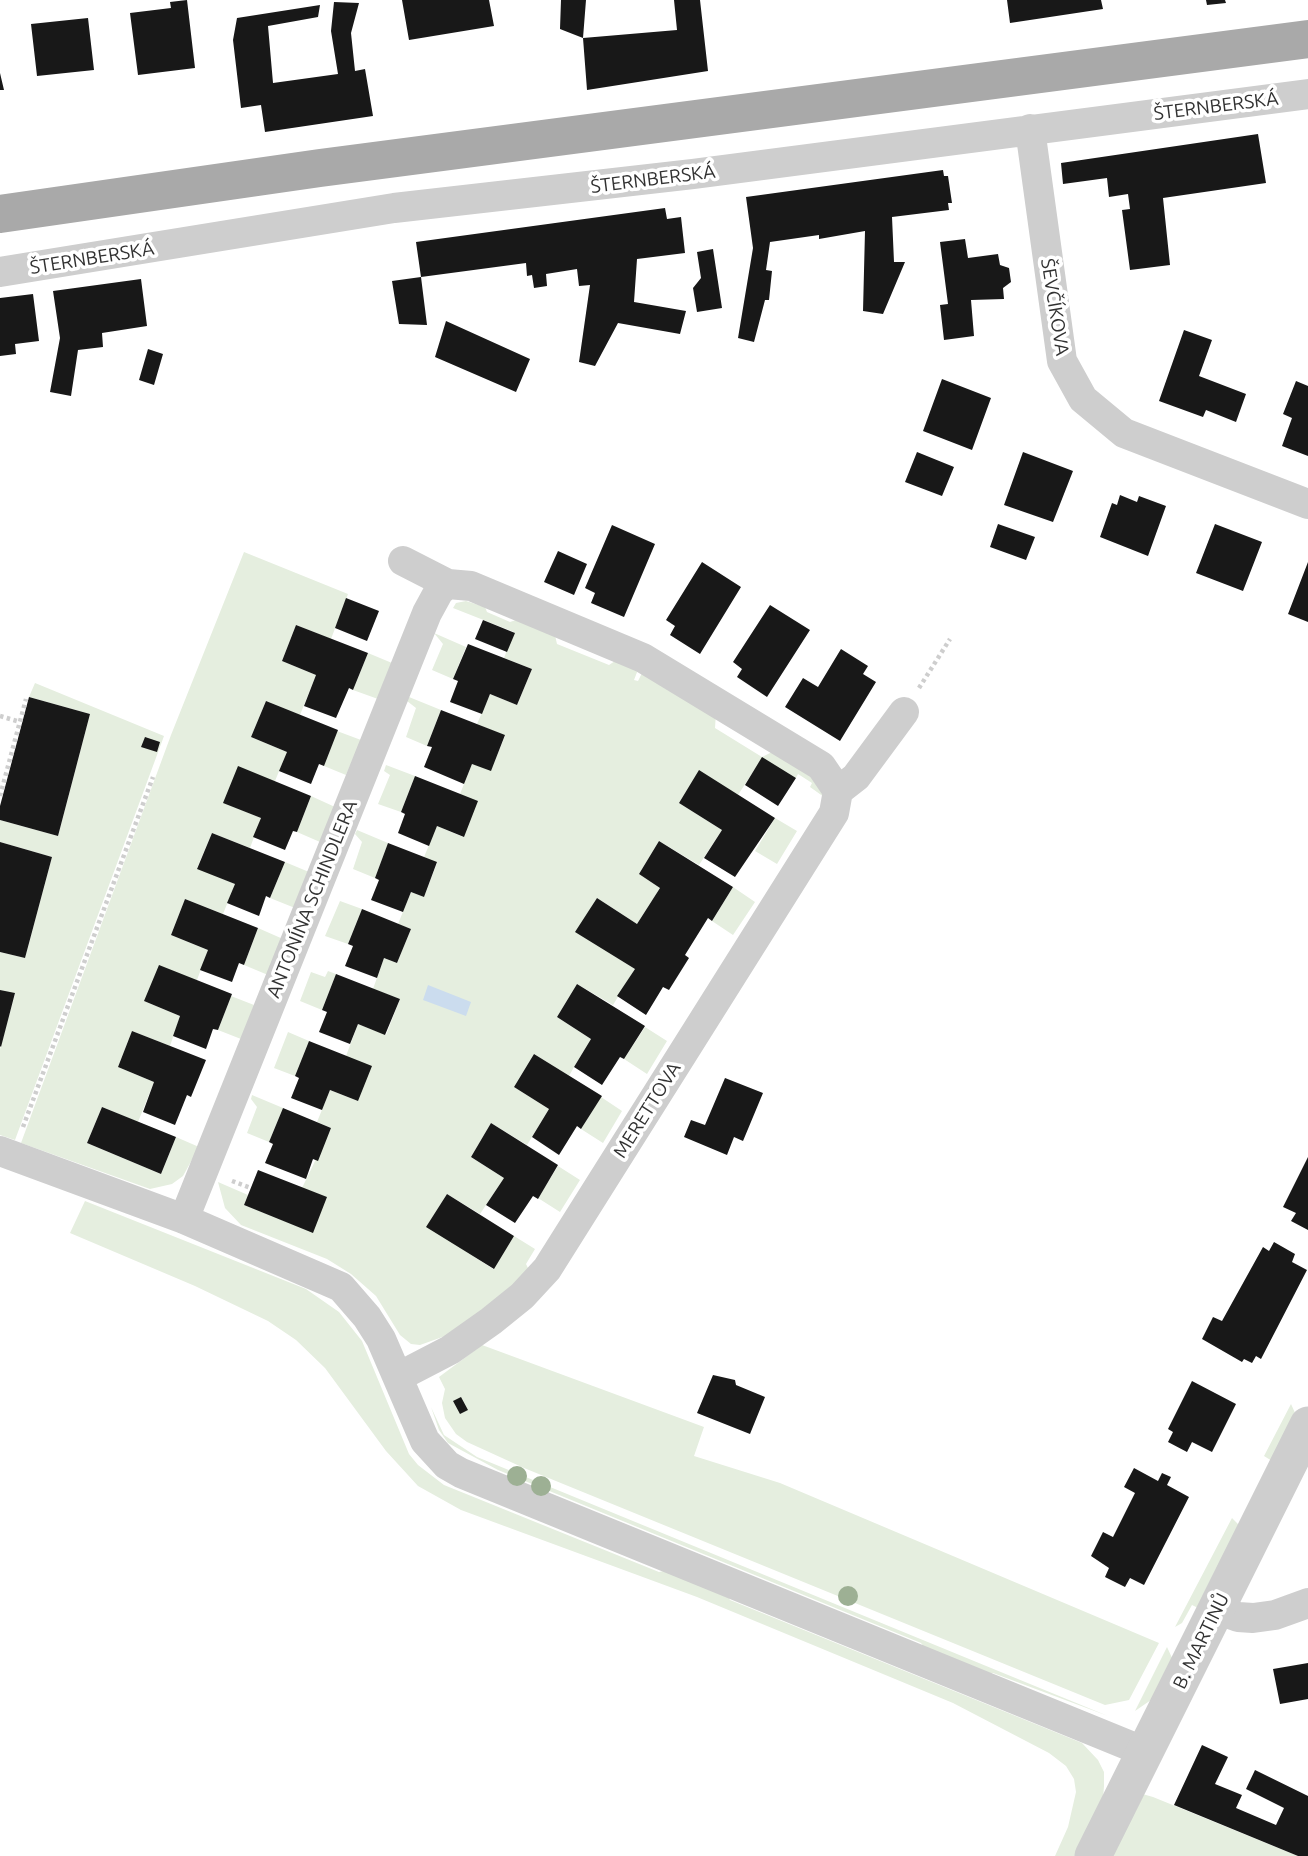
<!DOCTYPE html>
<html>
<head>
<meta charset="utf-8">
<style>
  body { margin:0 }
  canvas { display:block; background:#fff }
</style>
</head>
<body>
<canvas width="1308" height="1856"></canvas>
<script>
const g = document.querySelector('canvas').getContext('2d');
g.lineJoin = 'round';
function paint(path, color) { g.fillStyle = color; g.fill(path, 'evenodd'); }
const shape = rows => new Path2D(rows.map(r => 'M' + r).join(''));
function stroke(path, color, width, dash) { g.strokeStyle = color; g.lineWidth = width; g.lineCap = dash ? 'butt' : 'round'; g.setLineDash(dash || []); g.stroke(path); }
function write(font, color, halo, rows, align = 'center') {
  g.font = font + ' Ubuntu,sans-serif'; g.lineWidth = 7; g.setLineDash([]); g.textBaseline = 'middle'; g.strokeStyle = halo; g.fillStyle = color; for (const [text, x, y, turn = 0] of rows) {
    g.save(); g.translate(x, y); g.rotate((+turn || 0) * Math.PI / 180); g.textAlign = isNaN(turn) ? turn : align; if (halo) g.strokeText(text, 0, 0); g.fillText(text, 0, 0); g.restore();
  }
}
paint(shape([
  [244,552,348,594,331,639,296,625,282,661,316,675,300,715,266,701,251,737,287,752,275,781,224,803,261,818,250,848,212,833,197,868,235,884,223,914,185,899,171,935,208,950,197,980,144,1001,180,1016,170,1046,132,1031,118,1067,154,1082,138,1122,102,1107,87,1143,161,1174,176,1137,199,1147,183,1176,172,1184,150,1189,21,1143,171,735],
  [466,601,485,607,487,612,510,622,519,619,554,631,557,644,609,665,618,659,639,667,634,680,638,681,644,669,716,713,715,728,762,757,776,750,811,774,824,797,810,787,812,783,798,774,796,778,762,758,738,795,699,771,679,803,722,830,699,865,659,841,639,874,660,888,637,924,597,898,576,932,635,969,613,1005,577,984,557,1017,591,1039,574,1067,569,1076,534,1054,514,1087,549,1109,532,1137,527,1145,491,1123,471,1157,504,1178,480,1214,447,1194,427,1226,493,1269,514,1236,535,1249,526,1264,531,1274,448,1335,420,1345,411,1344,400,1335,376,1296,351,1274,327,1259,241,1225,225,1208,218,1182,248,1195,244,1205,312,1232,302,1188,331,1128,317,1122,330,1090,358,1101,346,1056,358,1024,386,1035,400,999,373,989,384,958,397,963,411,929,398,924,411,892,424,897,437,863,424,857,437,826,463,837,460,794,472,764,491,770,505,736,477,724,490,694,517,705,532,669,504,658,514,632,453,608,456,603],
  [434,633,466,647,453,679,432,670,443,644],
  [368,653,392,663,378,699,353,690],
  [35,683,164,736,15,1140,0,1135,0,1049,15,994,0,990,0,952,25,958,52,857,0,842,0,820,58,836,90,714,29,697],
  [409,697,441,710,427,746,406,737,416,708,407,701],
  [337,731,361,740,346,775,324,766],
  [386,765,415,776,401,812,378,804,390,775,384,771],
  [311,796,335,807,320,842,297,832],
  [775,818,797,831,777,864,755,851],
  [357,830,388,843,375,878,353,869,362,842,355,834],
  [285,862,309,872,295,908,270,898],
  [733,887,755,902,733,935,712,921],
  [340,901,362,909,348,944,325,936],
  [258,928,283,939,268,975,244,965],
  [328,971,336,974,322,1010,300,1001,311,972,325,977],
  [231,996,254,1005,241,1039,218,1030],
  [645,1027,667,1041,647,1074,624,1059],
  [288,1032,309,1041,295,1076,274,1068],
  [252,1095,283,1108,269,1142,247,1133,257,1107,251,1099],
  [601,1097,622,1111,603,1143,581,1129],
  [558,1166,580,1180,560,1212,538,1198],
  [85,1201,306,1289,339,1312,362,1341,409,1454,418,1465,444,1485,659,1572,673,1569,725,1590,730,1600,1082,1743,1098,1760,1104,1772,1104,1786,1103,1799,1077,1856,1055,1856,1068,1827,1076,1792,1074,1779,1066,1766,1049,1753,953,1703,697,1597,461,1510,418,1486,386,1451,325,1368,296,1340,268,1321,195,1286,70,1233],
  [482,1345,704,1427,694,1456,780,1483,1159,1643,1129,1700,1105,1705,524,1468,467,1442,456,1434,445,1418,442,1403,445,1389,439,1377],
  [1291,1404,1296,1415,1272,1461,1264,1456],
  [431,1407,444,1435,477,1457,1108,1716,993,1673,982,1676,929,1654,921,1643,498,1470,448,1443,439,1430],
  [1232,1518,1239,1525,1200,1609,1192,1605,1182,1623,1175,1627],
  [1167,1647,1173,1660,1151,1700,1135,1711],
  [1139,1793,1153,1797,1298,1856,1107,1856]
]), '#e5eedf');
paint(shape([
  [428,985,471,1002,466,1016,423,1000]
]), '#cbdcee');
paint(shape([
  [187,0,195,68,138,75,130,13,171,8,170,2],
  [402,0,489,0,494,26,409,40],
  [561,0,586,0,583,38,560,29],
  [674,0,700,0,708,71,587,90,583,38,677,30],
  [1007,0,1101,0,1103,9,1010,23],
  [1206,0,1225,0,1226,3,1207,5],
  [334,2,359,3,351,33,355,71,365,69,373,116,265,132,261,105,241,108,233,40,237,18,320,5,318,17,268,26,273,83,338,74,331,31],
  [88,18,94,70,37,76,31,24],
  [0,73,4,90,0,90],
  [1258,134,1266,183,1163,198,1170,265,1130,270,1122,210,1130,209,1128,194,1109,197,1107,178,1063,184,1061,163],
  [943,170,944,176,948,176,952,203,948,203,949,210,892,217,894,262,905,262,883,314,863,311,865,231,819,239,819,235,770,242,766,270,772,271,769,300,765,300,754,342,738,338,753,248,746,197],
  [665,208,667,219,681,217,685,253,637,259,634,302,686,311,680,334,618,323,595,366,579,362,590,285,579,286,577,269,546,274,547,286,534,288,532,275,527,276,526,263,421,277,427,325,399,324,392,281,421,277,416,242],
  [965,239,968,258,998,254,1000,265,1009,268,1011,282,1003,288,1004,299,971,300,974,336,944,340,940,305,948,304,940,242],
  [713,249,722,308,697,312,693,288,701,278,697,252],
  [141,279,147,326,102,333,103,347,78,350,71,396,50,392,60,338,53,291],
  [33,294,39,341,15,344,16,354,0,356,0,298],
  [446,321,530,359,516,392,435,357],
  [1184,330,1212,340,1199,376,1246,394,1236,422,1206,410,1203,417,1159,401],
  [148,349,163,354,154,385,139,380],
  [942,379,991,398,972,450,923,431],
  [1296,381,1308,386,1308,456,1282,446,1292,418,1283,414],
  [917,452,954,467,942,496,905,482],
  [1023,452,1073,471,1053,522,1004,505],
  [1120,495,1137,502,1139,496,1166,506,1148,556,1100,537,1112,503,1117,505],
  [998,524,1035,537,1026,560,990,547],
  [1215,524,1262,542,1243,591,1196,573],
  [612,525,655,544,624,617,591,603,595,593,585,588],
  [558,551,587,564,574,595,544,582],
  [702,562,741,587,700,654,670,635,675,626,666,620],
  [1308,562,1308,622,1288,614],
  [346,598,379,611,367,641,335,628],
  [770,605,810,630,767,697,737,677,742,669,733,662],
  [483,620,515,633,507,652,475,639],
  [296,625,368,653,353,690,349,688,336,718,304,706,316,675,282,661],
  [468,644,532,669,517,705,490,694,482,714,450,702,458,681,453,679],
  [841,649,868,666,863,674,876,682,840,741,785,707,803,678,818,687],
  [29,697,90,714,58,836,0,820,0,806],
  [266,701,338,730,324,766,319,764,311,784,279,771,287,752,251,737],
  [441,710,505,735,491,771,472,764,464,784,424,767,432,747,427,746],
  [145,737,160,742,157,752,141,747],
  [762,757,796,778,778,806,745,785],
  [238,766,311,796,297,832,293,831,285,850,253,837,261,818,223,803],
  [699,770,775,818,735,877,704,858,722,830,679,803],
  [415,776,478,801,464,837,437,826,429,846,398,833,405,814,401,812],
  [212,833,285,862,270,898,266,896,259,916,227,903,235,884,197,869],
  [659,841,733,887,712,921,708,918,685,955,689,958,669,990,663,987,646,1015,617,996,635,969,575,932,597,898,637,924,660,888,639,874],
  [0,842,52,857,25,958,0,952],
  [388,843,437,862,424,897,411,892,403,912,371,900,379,880,375,878],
  [185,899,258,928,244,965,239,963,232,982,200,970,208,950,171,935],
  [362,909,411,929,397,963,384,958,377,978,345,966,353,946,348,944],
  [159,965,232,994,218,1030,213,1029,206,1049,173,1036,180,1016,144,1001],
  [336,974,400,999,385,1035,358,1024,350,1044,319,1032,327,1012,322,1010],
  [577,984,645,1026,624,1059,620,1057,602,1085,574,1067,591,1039,557,1017],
  [0,990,15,993,1,1047,0,1046],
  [132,1031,206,1060,191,1097,187,1095,175,1125,143,1112,154,1082,118,1067],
  [309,1041,372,1066,358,1101,330,1090,322,1110,291,1098,299,1078,295,1076],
  [534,1054,602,1096,581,1129,577,1126,559,1155,532,1137,549,1109,514,1087],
  [725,1078,763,1093,743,1141,734,1137,727,1155,684,1137,691,1120,705,1125],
  [102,1107,176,1137,161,1174,87,1143],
  [283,1108,331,1128,318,1161,313,1159,306,1179,265,1163,273,1144,269,1142],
  [491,1123,558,1165,538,1199,533,1196,515,1223,486,1205,504,1178,471,1157],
  [1308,1157,1308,1230,1291,1221,1296,1213,1283,1207],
  [258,1170,327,1197,313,1233,244,1205],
  [447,1194,514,1236,494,1269,426,1227],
  [1274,1242,1295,1254,1292,1262,1307,1270,1261,1359,1256,1356,1252,1363,1244,1359,1242,1362,1202,1339,1213,1317,1222,1321,1263,1247,1269,1251],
  [713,1375,735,1380,736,1385,765,1397,750,1434,697,1413],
  [1192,1381,1236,1404,1212,1452,1192,1442,1187,1452,1168,1442,1173,1432,1168,1429],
  [461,1397,468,1410,460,1414,453,1401],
  [1134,1468,1158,1481,1162,1473,1171,1477,1167,1485,1189,1497,1144,1585,1130,1578,1125,1587,1105,1577,1109,1568,1091,1556,1103,1532,1113,1537,1135,1493,1124,1487],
  [1308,1663,1308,1699,1280,1704,1273,1669],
  [1202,1745,1228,1757,1215,1784,1242,1795,1236,1808,1276,1825,1284,1808,1246,1789,1255,1770,1308,1796,1308,1856,1298,1856,1174,1805]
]), '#181818');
stroke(shape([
  [919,688,950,639],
  [0,716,20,722],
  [0,796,26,699],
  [23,1127,153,777],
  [232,1181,251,1188]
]), '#cecece', 4.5, [3.5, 3.5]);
stroke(shape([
  [1030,129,1062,361,1083,399,1124,433,1308,504],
  [0,272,394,208,693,174,1308,94],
  [838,791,856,777,904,712],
  [0,1151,184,1219,341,1287,367,1317,381,1339,425,1441,447,1465,461,1473,1145,1752],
  [184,1219,427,613,439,591,448,584],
  [398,1377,450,1350,491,1321,522,1296,547,1269,834,813,838,791,821,766,643,658,471,586,448,584,403,561],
  [1216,1609,1238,1617,1253,1618,1275,1615,1308,1603]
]), '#cecece', 30);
stroke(shape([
  [1093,1856,1308,1425]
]), '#cecece', 37);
stroke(shape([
  [0,214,320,168,1308,39]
]), '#a9a9a9', 38);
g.fillStyle = '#9db094';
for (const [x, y] of [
  [517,1476],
  [541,1486],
  [848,1596]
]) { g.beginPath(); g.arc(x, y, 10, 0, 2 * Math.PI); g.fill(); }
write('19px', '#313131', '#fff', [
  ["ŠTERNBERSKÁ",1216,106,-7],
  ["ŠTERNBERSKÁ",653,179,-7],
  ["ŠTERNBERSKÁ",92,258,-9],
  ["ŠEVČÍKOVA",1055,307,81],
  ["ANTONÍNA SCHINDLERA",312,899,-68],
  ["MERETTOVA",647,1110,-58],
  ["B. MARTINŮ",1201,1641,-64]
]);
</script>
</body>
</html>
